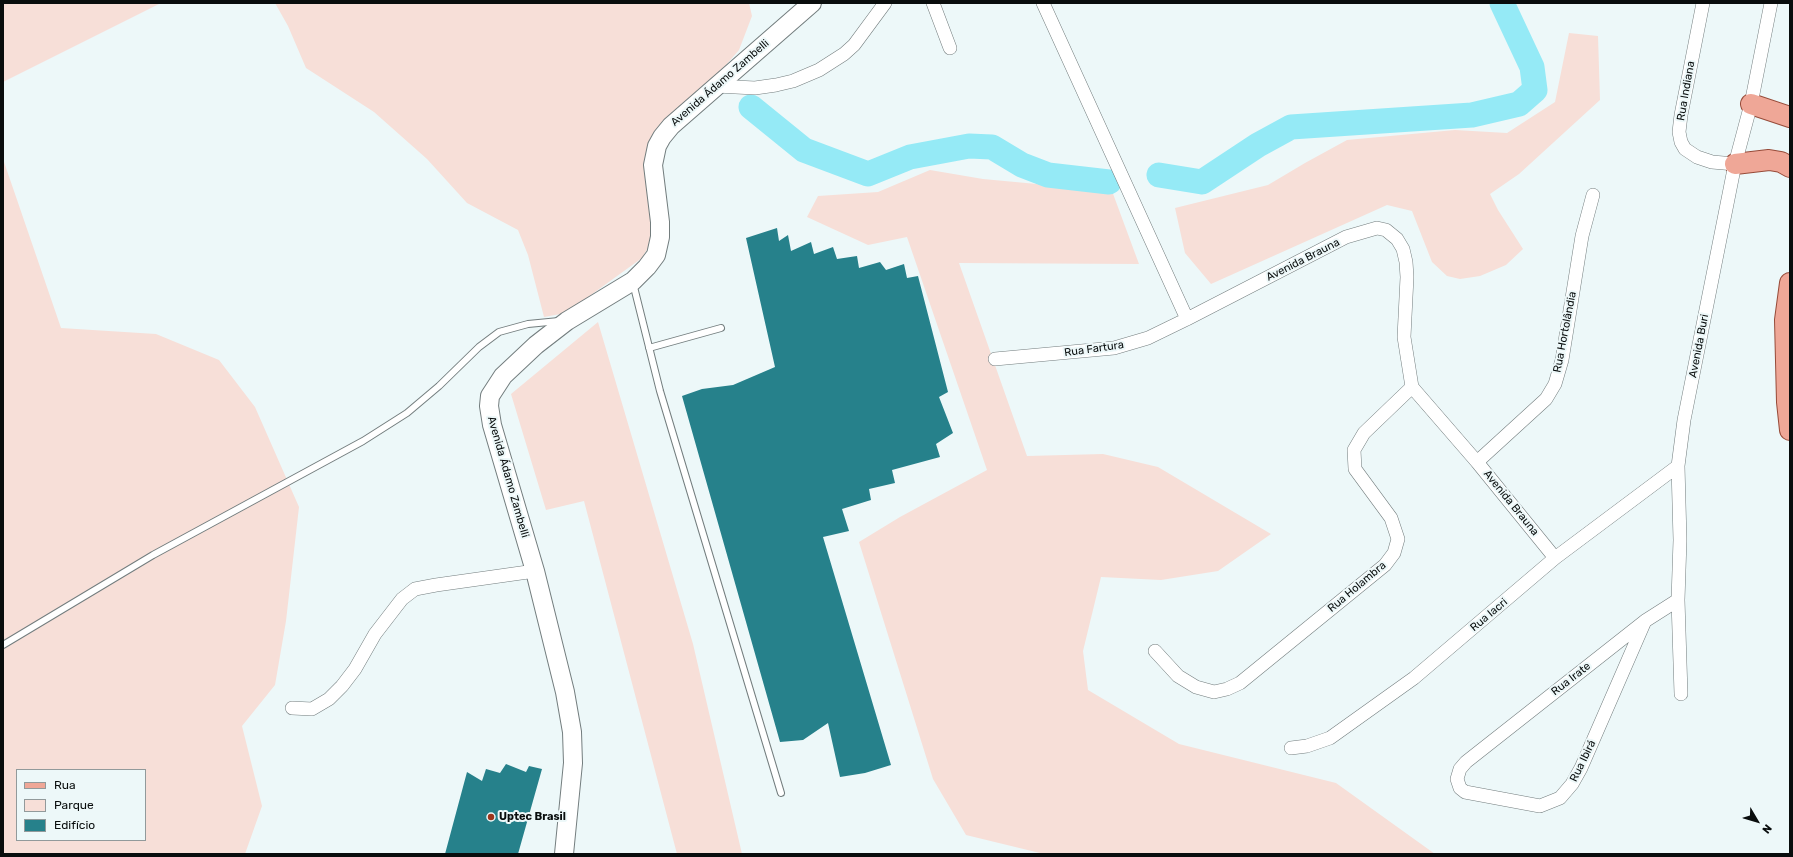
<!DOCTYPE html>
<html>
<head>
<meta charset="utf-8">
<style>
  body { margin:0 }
  #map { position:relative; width:1793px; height:857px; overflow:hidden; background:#edf8f9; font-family:Rubik,sans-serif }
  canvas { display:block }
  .frame { position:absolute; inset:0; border:4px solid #090d0d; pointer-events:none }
  .legend { position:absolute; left:16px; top:769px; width:130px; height:72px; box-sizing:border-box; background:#edf8f9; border:1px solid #929a9b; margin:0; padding:5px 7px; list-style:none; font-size:12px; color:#090d0d }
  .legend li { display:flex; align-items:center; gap:8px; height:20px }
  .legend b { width:20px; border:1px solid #929a9b }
  .north { position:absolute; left:1737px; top:801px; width:40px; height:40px; -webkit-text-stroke:3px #edf8f9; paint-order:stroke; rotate:128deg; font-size:11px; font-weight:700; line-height:16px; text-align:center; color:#090d0d }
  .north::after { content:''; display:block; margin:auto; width:14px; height:18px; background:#090d0d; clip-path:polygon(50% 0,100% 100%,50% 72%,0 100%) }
</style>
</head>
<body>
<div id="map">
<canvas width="1793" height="857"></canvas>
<div class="frame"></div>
<ul class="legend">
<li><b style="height:5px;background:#efa797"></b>Rua</li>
<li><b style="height:11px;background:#f7dfd8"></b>Parque</li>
<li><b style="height:11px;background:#26818b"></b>Edifício</li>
</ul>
<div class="north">N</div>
</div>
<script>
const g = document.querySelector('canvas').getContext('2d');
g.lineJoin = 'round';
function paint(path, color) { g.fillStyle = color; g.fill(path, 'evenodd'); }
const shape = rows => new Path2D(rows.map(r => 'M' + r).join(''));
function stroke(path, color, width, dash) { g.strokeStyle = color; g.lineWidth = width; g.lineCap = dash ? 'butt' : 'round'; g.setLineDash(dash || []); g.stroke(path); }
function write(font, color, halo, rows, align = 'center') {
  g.font = font + ' Rubik,sans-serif'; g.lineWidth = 4; g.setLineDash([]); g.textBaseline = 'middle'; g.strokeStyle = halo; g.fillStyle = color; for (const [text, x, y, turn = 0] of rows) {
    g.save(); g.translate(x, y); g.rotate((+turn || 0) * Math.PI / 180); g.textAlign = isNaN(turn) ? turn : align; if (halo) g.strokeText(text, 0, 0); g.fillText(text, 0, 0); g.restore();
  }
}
paint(shape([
  [3,3,161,3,3,82],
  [275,3,749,3,752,16,739,50,726,65,660,130,653,239,642,258,566,313,544,317,528,255,518,230,467,203,427,159,374,112,306,68,288,26],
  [1569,33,1598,36,1600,100,1519,174,1490,194,1498,210,1523,249,1506,265,1480,276,1460,279,1447,276,1432,262,1412,211,1387,205,1211,284,1185,253,1175,208,1268,185,1305,163,1347,140,1455,130,1507,133,1555,102],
  [3,159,61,328,156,334,219,360,255,407,299,507,286,621,275,685,242,726,262,806,245,854,3,854],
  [17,770,145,770,145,840,17,840],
  [930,170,983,179,1112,191,1139,264,959,263,1027,456,1103,454,1158,467,1271,534,1218,571,1161,580,1101,577,1083,651,1088,690,1179,744,1336,783,1435,854,1044,854,966,835,933,779,859,542,900,517,987,470,907,237,868,245,807,217,818,196,878,192],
  [598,322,693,644,742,854,677,854,584,501,546,510,511,394]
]), '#f7dfd8');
stroke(shape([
  [751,107,804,150,868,174,910,157,969,146,992,147,1022,165,1048,175,1109,182],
  [1159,175,1202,182,1258,145,1291,127,1472,115,1519,104,1535,90,1532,67,1502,3]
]), '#95eaf6', 25);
paint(shape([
  [777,228,779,241,788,235,791,251,811,242,814,254,833,247,837,259,857,256,859,268,880,262,886,270,904,264,907,278,918,276,948,392,939,397,953,433,936,444,940,457,892,470,895,483,869,489,871,500,842,509,849,531,823,537,891,765,865,773,840,777,828,723,803,740,780,742,682,396,702,389,733,385,775,367,746,238],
  [506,764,526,772,529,766,542,769,518,854,445,854,467,772,482,781,486,769,500,773]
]), '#26818b');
const lane = shape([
  [633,283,660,391,781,793],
  [649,348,721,328],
  [3,645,153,555,363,441,407,413,439,386,479,347,499,332,528,324,559,321]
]);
const street = shape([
  [933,3,950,48],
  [1043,3,1187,319,1346,237,1377,228,1386,230,1397,239,1403,249,1406,262,1407,277,1404,337,1412,387,1477,462,1555,558],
  [1703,3,1681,115,1679,132,1681,142,1685,149,1697,157,1712,162,1735,164],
  [716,86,755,88,776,85,793,81,819,70,844,54,854,45,885,3],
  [995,359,1114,348,1148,338,1187,319],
  [1477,462,1546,399,1555,384,1562,360,1582,236,1593,195],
  [1645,621,1581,768,1572,784,1560,798,1540,806,1465,792,1460,788,1457,779,1460,769,1466,762,1645,621,1678,600],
  [1155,651,1178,676,1196,687,1214,692,1227,689,1240,683,1385,565,1394,553,1398,539,1391,518,1355,469,1354,450,1364,433,1412,387],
  [1681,694,1678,600,1680,540,1678,466,1684,420,1735,164,1751,104,1771,3],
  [292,708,312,709,329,699,342,686,355,669,375,634,402,599,415,589,436,585,535,571],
  [1291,748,1307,746,1330,738,1414,678,1555,558,1678,466]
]);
const secondary = shape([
  [564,854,573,763,572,732,565,692,535,571,492,425,489,406,490,396,503,376,536,345,567,321,633,281,647,267,656,255,660,237,660,222,653,165,657,146,662,137,671,126,812,3]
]);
const primary = shape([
  [1751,104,1790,117],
  [1735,164,1769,160,1781,162,1790,167],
  [1790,283,1785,320,1787,402,1790,430]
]);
stroke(lane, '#737d7e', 8);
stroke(street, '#737d7e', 14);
stroke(secondary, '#737d7e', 20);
stroke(primary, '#974b39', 22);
stroke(lane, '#fff', 6);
stroke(street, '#fff', 13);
stroke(secondary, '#fff', 18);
stroke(primary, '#efa797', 20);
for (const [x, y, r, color] of [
  [491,817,4,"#9d351b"]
]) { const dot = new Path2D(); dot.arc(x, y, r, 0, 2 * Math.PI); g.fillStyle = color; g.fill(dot); stroke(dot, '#edf8f9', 1.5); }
write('11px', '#090d0d', '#edf8f9', [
  ["Avenida Ádamo Zambelli",720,83,-41],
  ["Rua Indiana",1686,91,-80],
  ["Avenida Brauna",1303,260,-27],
  ["Rua Hortolândia",1565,332,-79],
  ["Avenida Buri",1699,346,-79],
  ["Rua Fartura",1094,349,-8],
  ["Avenida Ádamo Zambelli",508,477,74],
  ["Avenida Brauna",1511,503,51],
  ["Rua Holambra",1357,587,-40],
  ["Rua Iacri",1489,615,-40],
  ["Rua Irate",1571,679,-38],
  ["Rua Ibirá",1583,761,-64]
]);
write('bold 11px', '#090d0d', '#edf8f9', [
  ["Uptec Brasil",499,817]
], 'left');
</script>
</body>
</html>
